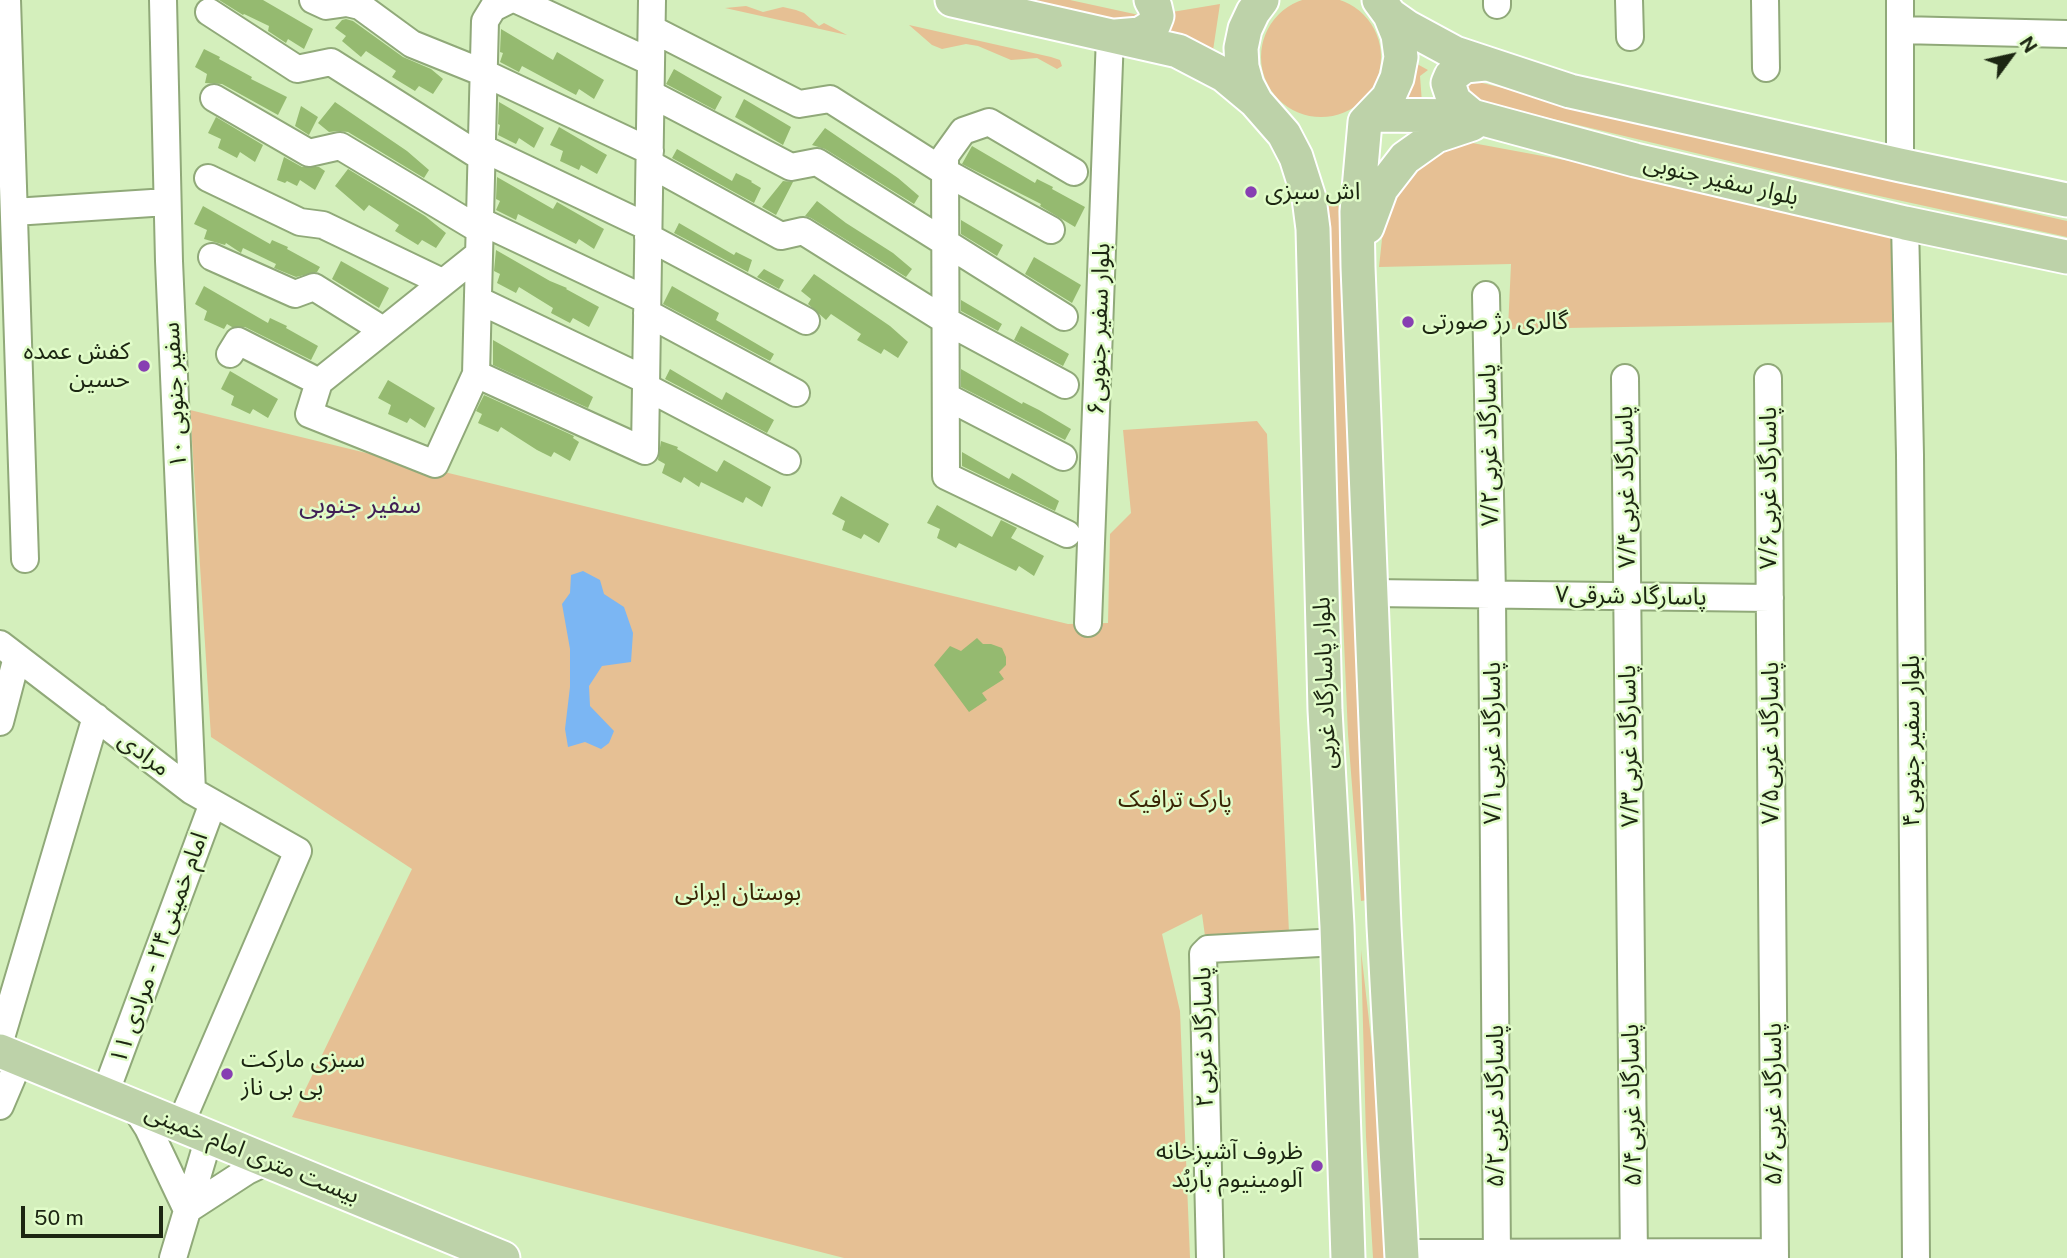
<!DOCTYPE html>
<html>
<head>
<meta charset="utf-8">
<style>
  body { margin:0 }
  #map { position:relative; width:2067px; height:1258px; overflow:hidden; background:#d4efbc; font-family:"Public Sans",sans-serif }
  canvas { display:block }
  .north { position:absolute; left:1976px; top:21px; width:70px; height:70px; -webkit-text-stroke:5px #e1fcc9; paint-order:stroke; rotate:57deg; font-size:19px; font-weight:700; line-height:28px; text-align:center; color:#1c2612 }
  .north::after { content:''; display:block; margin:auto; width:24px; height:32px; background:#1c2612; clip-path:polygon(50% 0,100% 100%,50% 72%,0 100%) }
  .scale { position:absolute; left:21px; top:1206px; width:142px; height:32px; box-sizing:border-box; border:4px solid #1c2612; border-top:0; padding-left:9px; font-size:21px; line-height:24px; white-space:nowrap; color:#1c2612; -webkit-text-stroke:5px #e1fcc9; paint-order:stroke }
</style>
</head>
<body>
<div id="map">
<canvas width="2067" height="1258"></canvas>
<div class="north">N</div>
<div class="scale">50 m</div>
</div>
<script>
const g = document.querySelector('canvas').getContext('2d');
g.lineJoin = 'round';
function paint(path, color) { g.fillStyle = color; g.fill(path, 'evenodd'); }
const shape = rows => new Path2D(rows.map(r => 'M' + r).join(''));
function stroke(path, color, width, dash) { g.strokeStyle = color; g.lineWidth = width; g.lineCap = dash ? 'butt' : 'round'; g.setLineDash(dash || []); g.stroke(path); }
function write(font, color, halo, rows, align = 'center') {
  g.font = font + ' "Public Sans","Noto Sans Arabic",sans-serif'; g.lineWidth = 5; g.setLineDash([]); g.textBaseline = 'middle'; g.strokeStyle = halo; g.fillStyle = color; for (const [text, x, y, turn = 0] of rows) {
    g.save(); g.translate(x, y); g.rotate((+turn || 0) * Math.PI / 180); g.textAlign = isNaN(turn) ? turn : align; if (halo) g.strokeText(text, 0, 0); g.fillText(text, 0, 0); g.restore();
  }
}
paint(shape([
  '1261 57a60 60 0 1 1 120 0a60 60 0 1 1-120 0Z',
  [993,0,1070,0,1139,15,1142,17,1104,21],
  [1220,4,1212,57,1157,38,1160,14],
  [746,6,763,12,783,7,796,10,804,13,819,26,824,23,847,35,725,8],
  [909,25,1051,57,1060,60,1062,66,1057,69,1037,58,1011,60,978,46,966,44,942,49,932,45],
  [1408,59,1428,70,1420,76,1422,103,1401,102],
  [1474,81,1828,167,2067,221,2067,237,1838,187,1469,99,1461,82],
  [1467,142,1905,223,1914,322,1508,329,1511,264,1379,267,1385,211,1404,180,1433,153],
  [1338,200,1358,566,1367,900,1361,901,1348,734,1325,201],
  [190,410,1068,624,1108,623,1110,534,1131,513,1123,430,1257,421,1267,434,1289,933,1205,936,1202,914,1162,934,1180,1011,1190,1258,844,1258,292,1117,412,869,211,737],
  [1361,950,1375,1074,1388,1258,1373,1258,1366,1137]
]), '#e6c094');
paint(shape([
  [583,571,600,580,604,594,624,607,633,633,631,662,602,666,589,686,590,706,614,731,609,743,601,749,585,742,568,747,565,729,570,687,570,649,562,604,570,593,571,575]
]), '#7bb6f3');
paint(shape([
  [219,0,263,0,313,29,304,49,288,39,286,43,268,31,269,26,244,14,243,15],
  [346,19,353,21,403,57,431,69,443,79,433,94,419,86,415,91,392,77,396,71,366,51,361,57,342,41,346,36,335,28,342,20],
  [501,29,553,60,557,52,604,80,594,99,579,89,576,95,522,66,519,72,500,62,503,53,500,52],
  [204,49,220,57,219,59,252,77,251,79,287,97,278,115,222,84,205,83,207,74,195,67],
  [674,69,722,97,715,110,666,84],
  [744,99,791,127,783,145,735,117],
  [335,102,407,151,429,170,424,178,348,132,338,131,329,132,318,123],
  [499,102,544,128,534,148,519,138,516,144,498,135,500,125,498,124],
  [301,106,318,117,309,135,295,126],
  [216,117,263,145,255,162,240,152,237,158,218,148,221,139,208,133],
  [559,127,607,155,597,174,581,165,579,170,560,161,563,151,550,145],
  [825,128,898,178,919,196,914,204,825,149,812,145],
  [972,146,1035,183,1037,179,1053,187,1052,189,1085,207,1075,227,1040,206,1041,204,962,164],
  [677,149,732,181,736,173,752,181,751,182,761,188,754,203,672,158],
  [284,157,302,167,319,167,325,171,315,190,300,180,297,186,287,181,285,183,277,180],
  [348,169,425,216,446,233,436,248,422,240,418,245,395,231,399,225,369,205,364,211,335,186],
  [497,177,553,209,557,202,604,229,594,249,579,239,576,244,518,214,516,220,496,210,500,201,496,199],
  [783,181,793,182,776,215,762,207],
  [817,201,846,223,893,253,912,269,906,277,811,218,805,216],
  [203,206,270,244,272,240,288,247,287,249,320,267,317,272,296,277,274,268,276,264,243,248,241,253,226,243,225,245,204,239,207,230,194,224],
  [961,220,1003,245,997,256,961,234],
  [679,223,734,255,736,252,752,260,748,272,674,233],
  [496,250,550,281,567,288,566,289,599,307,589,327,573,318,570,323,551,313,553,308,519,287,516,293,497,283,500,274,494,271],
  [1034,257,1081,285,1072,303,1025,274],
  [341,261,389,288,379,308,332,279],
  [764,269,784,280,779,289,757,277],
  [814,274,890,326,908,342,898,358,884,349,881,354,857,340,861,334,831,314,826,320,808,304,811,299,801,291],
  [204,286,268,323,270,318,287,326,286,328,318,346,311,360,245,327,232,327,227,324,224,329,204,320,207,311,195,304],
  [672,286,719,313,716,320,774,354,770,361,663,304],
  [961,300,1002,324,998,331,961,311],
  [1021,326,1069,354,1063,366,1014,340],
  [493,340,593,397,588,408,493,365],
  [670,369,722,400,726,392,774,420,767,433,665,379],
  [961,369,1022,404,1023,402,1039,410,1071,429,1065,440,961,387],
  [230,371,278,399,268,418,253,409,250,414,231,405,234,396,221,389],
  [388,380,435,408,425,428,410,418,407,423,388,414,391,405,378,398],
  [484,395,574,436,573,438,579,442,570,461,554,452,551,457,537,450,501,427,498,432,478,423,482,414,476,411],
  [661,441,678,447,677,449,717,472,724,460,771,487,762,507,746,497,743,503,701,482,699,487,684,477,681,483,662,473,665,464,658,460],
  [962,452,1009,479,1012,473,1059,501,1055,511,962,466],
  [841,496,889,524,879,543,864,534,861,539,842,530,845,521,832,514],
  [937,505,992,537,1001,520,1017,528,1011,538,1044,556,1034,576,1019,566,1016,571,959,543,956,548,937,538,940,529,927,523],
  [977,638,983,644,991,644,1002,648,1006,657,1006,665,999,672,1004,679,982,693,987,700,969,712,934,665,950,646,961,651]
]), '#95ba70');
const minor = shape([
  [7,0,25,559],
  [163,0,169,261,192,791],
  [313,0,326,6,347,3,360,6,412,44,484,73,650,151],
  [517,0,651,62],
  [1497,0,1497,5],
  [1629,0,1630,37],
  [1765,0,1766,68],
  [209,12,297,69,331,62,481,157],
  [652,29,799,104,830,99,945,172,1051,230],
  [1900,30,2067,34],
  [651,94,791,167,817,162,1064,317],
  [214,98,309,153,340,146,480,230],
  [482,148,648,227],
  [650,164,781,236,803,231,948,322,1065,385],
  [1900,165,1900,0],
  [208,178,300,222,323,225,442,282],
  [14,212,167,202],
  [480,221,647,300],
  [1905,223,1910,455,1916,1258],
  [648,237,806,321],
  [212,257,295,294,314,287,383,330],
  [1486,295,1492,595,1497,1258],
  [478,300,646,380],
  [647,313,796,393],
  [230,354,238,341,319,382,479,254],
  [476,374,645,451,652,0],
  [1625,378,1634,1258],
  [1768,378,1775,1258],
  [319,382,309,414,435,464,476,374,485,21,493,8,509,0],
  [646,387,787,461],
  [947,397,1063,457],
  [1067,534,946,476,945,156,963,131,989,122,1074,172],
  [1372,593,1770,598],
  [1088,623,1110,36],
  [0,644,192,791,298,851,180,1125],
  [0,722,17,657],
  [0,1041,96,717],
  [105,1094,213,803],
  [0,1106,20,1059],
  [134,1106,148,1128,187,1210],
  [187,1210,247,1171,268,1161],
  [1402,1253,1775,1252],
  [173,1258,209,1137],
  [1210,1258,1203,954,1208,949,1338,942]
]);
const major = shape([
  [952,0,1178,51,1224,75,1254,100],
  [1262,0,1253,12,1245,29,1241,48,1242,67,1247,85,1256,102,1284,134,1296,157,1309,198,1313,229,1325,710,1337,926,1348,1258],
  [1379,0,1390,15,1398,35,1401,57,1397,78,1388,98,1365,122,1357,212,1358,267,1384,926,1402,1258],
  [1390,15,1407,27,1455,53,1570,91,1900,165,2067,200],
  [1116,36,1140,34,1153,26,1157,16,1155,7,1151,0],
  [1374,115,1472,116,1635,160,1905,223,2067,257],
  [1472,116,1454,101,1448,83,1451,76,1465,66,1485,64],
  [1367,227,1381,189,1405,158,1436,136,1472,124],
  [0,1051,503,1258]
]);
stroke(minor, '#90a979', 30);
stroke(major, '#fff', 37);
stroke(minor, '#fff', 26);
stroke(major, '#bdd2a9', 33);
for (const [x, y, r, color] of [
  [1251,192,7,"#873fb2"],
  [1408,322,7,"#873fb2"],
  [144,366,7,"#873fb2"],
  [227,1074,7,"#873fb2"],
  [1317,1166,7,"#873fb2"]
]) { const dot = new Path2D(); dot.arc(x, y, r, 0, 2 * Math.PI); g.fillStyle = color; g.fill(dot); stroke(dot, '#e1fcc9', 2.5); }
write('24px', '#1c2612', '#e1fcc9', [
  ["بلوار سفیر جنوبی",1721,180,13],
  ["بلوار سفیر جنوبی۶",1099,329,-88],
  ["سفیر جنوبی ۱۰",175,395,-93],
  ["پاسارگاد غربی۷/۲",1489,445,-91],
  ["پاسارگاد غربی۷/۴",1626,487,-91],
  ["پاسارگاد غربی۷/۶",1769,488,-90],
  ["پاسارگاد شرقی۷",1631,596,1],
  ["بلوار پاسارگاد غربی",1325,683,-92],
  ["بلوار سفیر جنوبی۴",1912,741,-90],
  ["پاسارگاد غربی۷/۱",1493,743,-90],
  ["پاسارگاد غربی۷/۵",1771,743,-90],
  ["پاسارگاد غربی۷/۳",1629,746,-91],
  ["مرادی",144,754,37],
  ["امام خمینی۲۴ - مرادی ۱۱",159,948,-70],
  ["پاسارگاد غربی۲",1204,1037,-91],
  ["پاسارگاد غربی۵/۶",1774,1104,-90],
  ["پاسارگاد غربی۵/۴",1632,1105,-91],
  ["پاسارگاد غربی۵/۲",1496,1106,-90],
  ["بیست متری امام خمینی",252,1154,22]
]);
write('24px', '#1c2612', '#e1fcc9', [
  ["اش سبزی",1265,192],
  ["گالری رژ صورتی",1422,322],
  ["کفش عمده",130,352,"right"],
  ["حسین",130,380,"right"],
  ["سبزی مارکت",241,1060],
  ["بی بی ناز",241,1088],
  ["ظروف آشپزخانه",1303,1152,"right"],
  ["آلومینیوم باربُد",1303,1180,"right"]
], 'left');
write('24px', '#3a2405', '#e1fcc9', [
  ["پارک ترافیک",1175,800],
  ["بوستان ایرانی",738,893]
]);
write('26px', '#411f56', '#e1fcc9', [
  ["سفیر جنوبی",360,505]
]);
</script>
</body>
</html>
